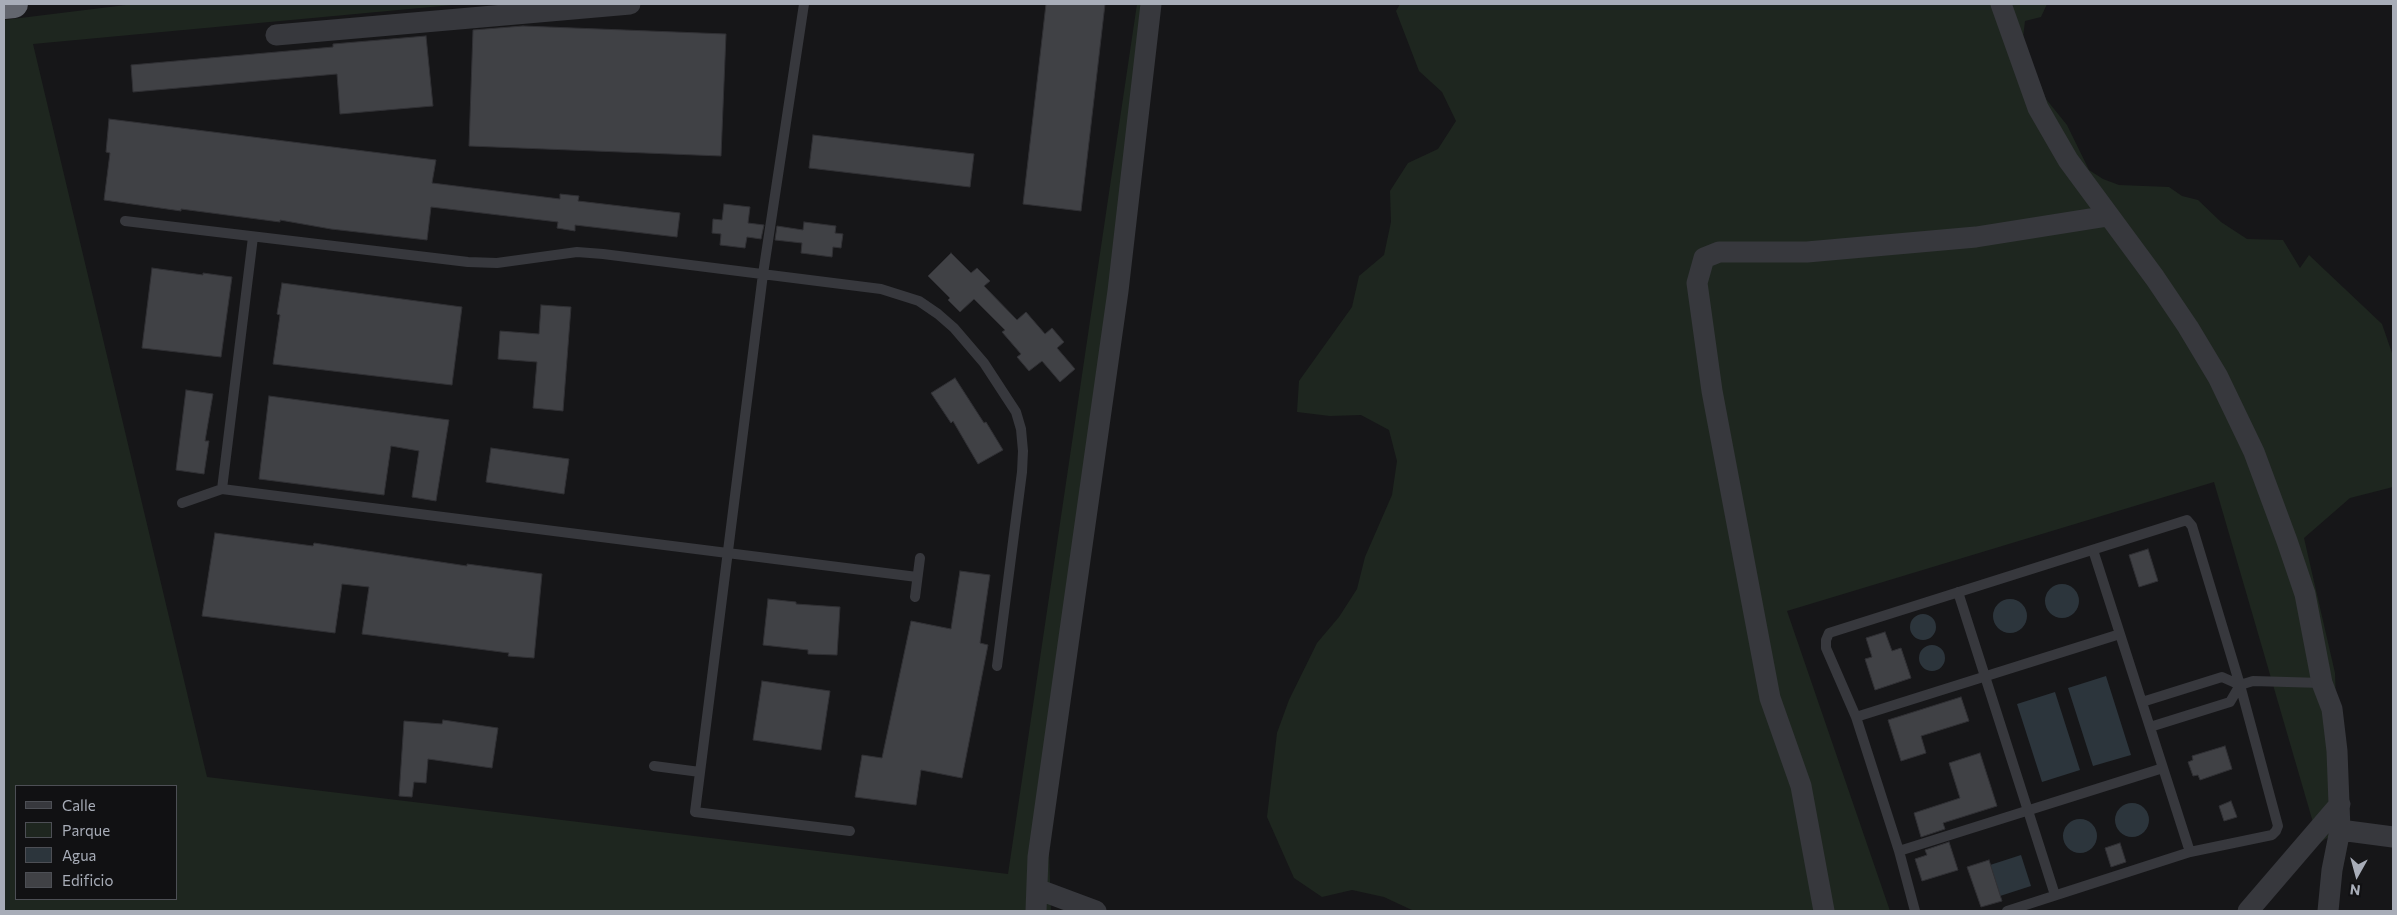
<!DOCTYPE html>
<html>
<head>
<meta charset="utf-8">
<style>
  body { margin:0 }
  #map { position:relative; width:2397px; height:915px; overflow:hidden; background:#161618; font-family:Commissioner,sans-serif }
  canvas { display:block }
  .frame { position:absolute; inset:0; border:5px solid #a8adb8; pointer-events:none }
  .legend { position:absolute; left:15px; top:785px; width:162px; height:115px; box-sizing:border-box; background:#111113; border:1px solid #4d4f55; margin:0; padding:6px 9px; list-style:none; font-size:15px; color:#a8adb8 }
  .legend li { display:flex; align-items:center; gap:10px; height:25px }
  .legend b { width:25px; border:1px solid #4d4f55 }
  .north { position:absolute; left:2332px; top:850px; width:50px; height:50px; -webkit-text-stroke:4px #111113; paint-order:stroke; rotate:187deg; font-size:14px; font-weight:700; line-height:20px; text-align:center; color:#a8adb8 }
  .north::after { content:''; display:block; margin:auto; width:18px; height:22px; background:#a8adb8; clip-path:polygon(50% 0,100% 100%,50% 72%,0 100%) }
</style>
</head>
<body>
<div id="map">
<canvas width="2397" height="915"></canvas>
<div class="frame"></div>
<ul class="legend">
<li><b style="height:6px;background:#37383d"></b>Calle</li>
<li><b style="height:14px;background:#1e261f"></b>Parque</li>
<li><b style="height:14px;background:#2c353c"></b>Agua</li>
<li><b style="height:14px;background:#404145"></b>Edificio</li>
</ul>
<div class="north">N</div>
</div>
<script>
const g = document.querySelector('canvas').getContext('2d');
g.lineJoin = 'round';
function paint(path, color) { g.fillStyle = color; g.fill(path, 'evenodd'); }
const shape = rows => new Path2D(rows.map(r => 'M' + r).join(''));
function stroke(path, color, width, dash) { g.strokeStyle = color; g.lineWidth = width; g.lineCap = dash ? 'butt' : 'round'; g.setLineDash(dash || []); g.stroke(path); }
paint(shape([
  [134,4,463,4,33,44,207,777,1008,874,1137,4,1158,4,1049,851,1051,911,4,911,4,20],
  [16,786,176,786,176,899,16,899],
  [1400,4,2047,4,2041,17,2025,21,2023,38,2046,99,2067,125,2089,170,2103,179,2119,185,2169,187,2182,196,2198,200,2221,222,2247,239,2283,240,2300,268,2309,255,2382,324,2393,356,2393,487,2350,498,2304,538,2335,673,2340,830,2319,843,2214,482,1787,611,1890,911,1414,911,1384,897,1352,890,1322,897,1294,878,1267,817,1277,733,1289,700,1317,643,1339,617,1357,589,1365,557,1392,495,1397,461,1389,430,1361,415,1330,416,1297,412,1299,381,1352,307,1359,276,1384,255,1391,222,1390,191,1408,163,1438,149,1456,121,1442,92,1419,71,1396,11]
]), '#1e261f');
paint(shape([
  '2045 601a17 17 0 1 1 34 0a17 17 0 1 1-34 0Z',
  '1993 616a17 17 0 1 1 34 0a17 17 0 1 1-34 0Z',
  '1910 627a13 13 0 1 1 26 0a13 13 0 1 1-26 0Z',
  '1919 658a13 13 0 1 1 26 0a13 13 0 1 1-26 0Z',
  [2106,676,2131,755,2093,766,2068,688],
  [2055,692,2080,770,2042,782,2017,704],
  '2115 820a17 17 0 1 1 34 0a17 17 0 1 1-34 0Z',
  '2063 836a17 17 0 1 1 34 0a17 17 0 1 1-34 0Z',
  [2021,855,2031,886,2000,896,1990,865]
]), '#2c353c');
const building = shape([
  [1046,4,1105,4,1081,211,1023,204,1046,4],
  [523,26,726,34,721,156,469,146,473,30,523,26],
  [426,36,433,106,340,114,337,74,133,92,131,65,333,47,333,44,426,36],
  [109,119,436,160,432,183,560,199,560,194,579,196,578,201,680,213,677,237,575,225,575,231,557,228,558,222,431,207,427,240,331,229,280,220,280,222,181,209,181,211,104,200,110,153,106,152,109,119],
  [813,135,974,154,970,187,809,168,813,135],
  [724,204,750,207,748,223,764,225,761,239,747,237,745,248,720,245,721,234,712,233,713,219,722,220,724,204],
  [804,222,836,226,835,233,843,234,841,248,833,247,832,257,801,253,802,243,775,240,777,226,803,230,804,222],
  [951,253,971,273,977,268,990,281,984,286,1017,320,1026,312,1045,334,1052,328,1064,342,1057,348,1075,369,1060,382,1042,361,1029,371,1017,357,1021,354,1002,332,1005,330,974,299,960,312,948,300,950,298,928,276,951,253],
  [152,268,203,275,203,273,232,277,221,357,142,348,152,268],
  [282,283,462,307,452,385,273,364,280,315,277,314,282,283],
  [541,305,571,307,563,411,533,408,537,362,498,359,500,331,539,334,541,305],
  [955,378,984,423,986,422,1003,450,978,464,953,421,951,423,931,393,955,378],
  [186,390,213,394,205,441,209,441,204,474,176,470,186,390],
  [269,396,449,420,436,501,412,497,419,451,391,446,384,495,259,479,269,396],
  [491,448,569,459,564,494,486,482,491,448],
  [215,533,313,546,314,543,467,566,467,564,542,574,534,658,508,656,509,653,362,634,369,587,342,584,335,633,202,616,215,533],
  [2148,549,2158,581,2139,587,2129,555,2148,549],
  [960,571,990,575,980,643,988,645,962,778,921,770,916,805,855,797,862,755,882,758,911,621,951,629,960,571],
  [768,599,796,602,796,604,840,607,837,655,808,654,808,650,763,645,768,599],
  [1885,632,1892,651,1901,648,1911,678,1875,690,1865,659,1872,657,1866,638,1885,632],
  [762,681,830,691,821,750,753,740,762,681],
  [1961,697,1969,721,1921,736,1926,753,1901,761,1888,720,1961,697],
  [443,720,498,728,492,768,428,759,426,783,414,782,412,797,399,796,404,721,442,724,443,720],
  [2225,746,2232,769,2200,780,2198,775,2193,776,2188,762,2193,760,2192,756,2225,746],
  [1980,753,1997,806,1943,823,1945,829,1921,837,1914,813,1960,798,1949,763,1980,753],
  [2231,801,2237,817,2224,821,2219,806,2231,801],
  [1949,842,1958,870,1922,881,1915,859,1927,855,1925,850,1949,842],
  [2120,843,2126,862,2111,867,2105,848,2120,843],
  [1989,860,2002,901,1981,907,1967,867,1989,860]
]);
paint(building, '#404145');
stroke(building, '#303034', 1);
stroke(shape([
  [804,4,763,274,695,812,850,831],
  [125,221,468,262,497,263,577,252,603,254,881,289,919,301,938,314,954,328,984,363,1016,412,1021,429,1023,451,1022,472,997,666],
  [222,489,253,237],
  [182,503,222,489,917,577],
  [2093,550,2190,852],
  [1958,592,2055,895],
  [915,597,920,558],
  [2142,702,2222,677,2240,685],
  [1856,717,2120,634],
  [2150,727,2230,702,2240,685,2253,681,2322,683],
  [654,766,700,772],
  [1899,851,2163,768],
  [1915,911,1899,851,1856,717,1826,648,1826,640,1829,633,2187,520,2192,526,2240,685,2278,826,2276,831,2272,835,2190,852,2007,911]
]), '#37383d', 10);
stroke(shape([
  [2001,4,2038,108,2068,160,2155,278,2188,327,2218,377,2254,452,2287,541,2305,594,2322,683,2332,709,2337,751,2340,830,2332,870,2328,911],
  [276,35,630,4],
  [2340,830,2393,837],
  [1037,889,1096,911],
  [1036,911,1038,857,1118,291,1151,4],
  [1824,911,1801,786,1770,698,1712,391,1697,283,1704,258,1719,252,1807,252,1976,237,2108,216],
  [2248,911,2340,804]
]), '#37383d', 21);
stroke(shape([
  [4,5,14,4]
]), '#63666e', 28);
</script>
</body>
</html>
